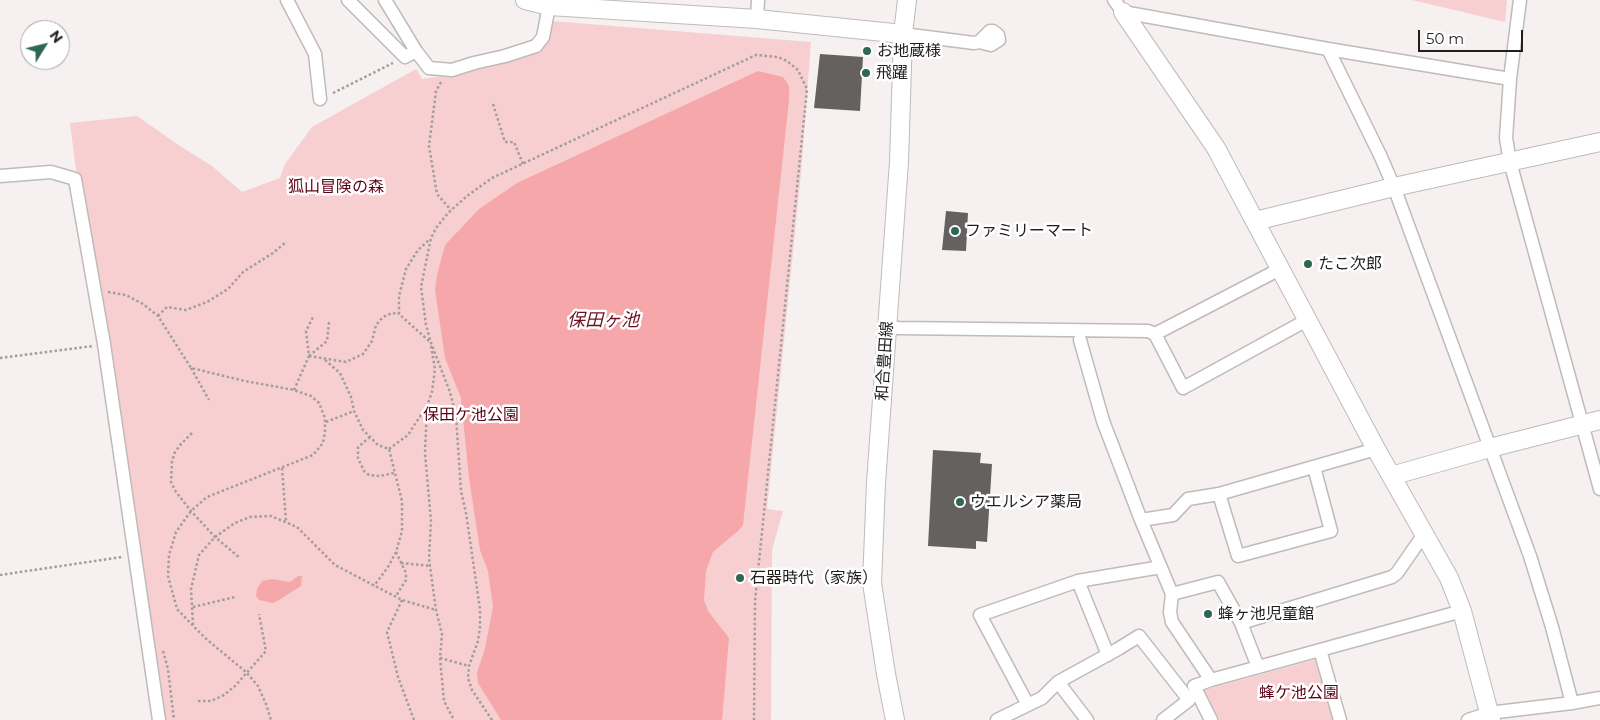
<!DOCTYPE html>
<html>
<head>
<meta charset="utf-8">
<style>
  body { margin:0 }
  #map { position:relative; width:1600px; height:720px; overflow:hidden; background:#f6f0f0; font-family:Montserrat,sans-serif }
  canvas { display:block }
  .north { position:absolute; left:20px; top:20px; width:50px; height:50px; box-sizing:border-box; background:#fff; border:1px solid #a6a5a5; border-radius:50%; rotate:54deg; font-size:14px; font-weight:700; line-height:20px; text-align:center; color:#211e1e }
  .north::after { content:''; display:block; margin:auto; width:18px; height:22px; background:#2c6852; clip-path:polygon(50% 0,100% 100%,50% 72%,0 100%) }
  .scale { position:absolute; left:1418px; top:30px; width:105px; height:22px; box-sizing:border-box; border:2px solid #211e1e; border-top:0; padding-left:6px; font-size:15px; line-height:18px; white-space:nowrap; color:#211e1e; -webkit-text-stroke:4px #fff; paint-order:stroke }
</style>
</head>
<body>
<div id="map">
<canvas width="1600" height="720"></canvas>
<div class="north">N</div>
<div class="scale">50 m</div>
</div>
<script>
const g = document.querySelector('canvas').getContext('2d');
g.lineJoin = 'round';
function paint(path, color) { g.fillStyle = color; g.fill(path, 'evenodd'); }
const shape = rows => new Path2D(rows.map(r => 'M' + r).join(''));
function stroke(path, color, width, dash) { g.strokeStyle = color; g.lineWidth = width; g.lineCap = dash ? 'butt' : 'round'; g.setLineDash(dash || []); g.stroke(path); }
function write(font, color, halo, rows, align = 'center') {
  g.font = font + ' Montserrat,"Noto Sans JP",sans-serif'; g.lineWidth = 5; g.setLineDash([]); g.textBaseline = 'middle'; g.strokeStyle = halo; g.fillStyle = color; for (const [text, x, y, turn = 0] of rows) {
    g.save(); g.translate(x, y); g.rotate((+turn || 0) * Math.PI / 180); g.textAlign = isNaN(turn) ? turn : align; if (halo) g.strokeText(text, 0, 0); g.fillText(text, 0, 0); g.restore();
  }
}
paint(shape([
  [1412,0,1507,0,1505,22],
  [552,21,811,42,801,173,767,509,783,511,772,550,771,720,164,720,130,490,75,163,70,123,137,116,180,146,212,166,242,192,280,178,285,164,312,127,416,69,422,79,457,74,538,52],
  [1318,659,1337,720,1219,720,1204,690]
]), '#f8cfd0');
paint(shape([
  [758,71,783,77,789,86,789,100,743,525,739,530,713,552,706,571,704,600,708,611,729,638,722,720,501,720,478,683,477,673,485,648,493,607,488,571,480,550,469,478,461,398,445,358,435,290,437,275,445,245,479,209,517,183],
  [298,576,302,576,301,586,279,600,273,603,259,600,256,596,257,589,262,581,272,579,290,582]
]), '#f5a7aa');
paint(shape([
  [820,54,863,57,860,111,814,108],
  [946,211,968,213,966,251,942,250],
  [933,450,981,453,980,463,992,464,987,542,976,541,976,549,928,546]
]), '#666161');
const street = shape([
  [287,0,315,54,320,99],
  [348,0,405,57,416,51,429,68,452,70,474,63,505,56,536,46,543,37,549,6],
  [385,0,416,51],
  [1114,0,1123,12,1328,49,1510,79],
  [1520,0,1510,79,1506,138,1510,162,1600,489],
  [757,19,758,0],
  [903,34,974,43,979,42,990,31,993,31,998,35,999,40,991,45,979,42],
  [1328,49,1380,155,1394,187,1530,556,1552,627,1572,703],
  [0,176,51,172,75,179,104,344,159,720],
  [887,327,899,328,1148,331,1155,334,1280,269],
  [1155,334,1183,388,1307,320],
  [1080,340,1103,421,1141,520,1172,594,1170,612,1172,622,1211,680],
  [1219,494,1238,556,1331,531,1314,467],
  [1141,520,1173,515,1188,499,1219,494,1376,449],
  [1078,581,1108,655],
  [1172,594,1218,582,1241,623,1258,667],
  [1241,623,1392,577,1397,573,1424,534],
  [1320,650,1340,720],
  [1058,682,1087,720],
  [1028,705,980,615,1078,581,1161,567],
  [997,720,1042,698,1058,682,1118,649,1139,636,1189,700,1163,720],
  [1211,720,1194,686,1211,680,1462,611],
  [1468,720,1489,713,1572,703,1600,698]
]);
const secondary = shape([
  [525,0,549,6,757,19,903,34],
  [1123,12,1216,148,1376,449,1449,578,1462,611,1491,720],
  [1255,221,1394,187,1600,142],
  [1391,476,1490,448,1600,420],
  [895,720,886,674,872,583,876,483,899,162,903,34,907,0]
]);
stroke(street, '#c1baba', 15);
stroke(secondary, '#c1baba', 20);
stroke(shape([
  [441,82,436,91,429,146,437,194,451,210],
  [333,93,393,63],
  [493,104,505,142,514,142,523,164],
  [108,292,126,295,143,304,158,316,191,368,245,381,294,390,311,396,319,403,325,418,325,432,323,443,313,455,207,497,191,511,176,532,169,555,168,576,177,609,205,638,246,672,258,686,266,704,271,720],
  [158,316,167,307,186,310,207,302,228,289,243,272,273,253,286,242],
  [429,341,399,314,399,296,406,269,418,250,430,239],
  [431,346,435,369,432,392,427,406,425,453,431,521,429,559,436,610,442,634,440,658,444,701,454,720],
  [309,356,346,362,363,354,372,341,376,325,383,317,392,313,399,314],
  [309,356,327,341,329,322],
  [0,358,93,346],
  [325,360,340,373,351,397,354,411,363,430,378,445,389,449,402,501,402,531,396,552,388,567,374,586],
  [191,368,209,400],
  [294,390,309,356,306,331,313,317],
  [326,422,354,411],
  [192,433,181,444,175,452,172,461,171,482,176,492,191,511,215,537,240,558],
  [370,437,358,447,358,458,364,471,369,475,380,476,394,473],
  [389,449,408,435,426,407],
  [282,468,286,521],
  [396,552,406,573,406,580,396,596],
  [401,563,431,566],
  [0,575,122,557],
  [402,600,387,632,398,677,414,720],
  [193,607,235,597],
  [193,625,191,589,199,555,215,537,235,523,250,517,271,516,297,527,335,565,402,600,436,610],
  [163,651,168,669,174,720],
  [440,658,469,666],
  [198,701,211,701,224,695,235,686,266,651,259,614],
  [492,720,472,690,468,678,469,666,478,641,480,627,480,609,466,513,461,491,456,416,450,392,431,343,426,325,421,287,431,238,436,228,448,213,467,196,492,178,756,55,778,57,787,61,798,70,807,89,755,601,754,720]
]), '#a29d9d', 2.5, [2.5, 2.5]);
stroke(street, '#fff', 12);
stroke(secondary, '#fff', 18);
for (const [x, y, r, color] of [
  [867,51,5,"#2c6852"],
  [866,73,5,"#2c6852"],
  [955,231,5,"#2c6852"],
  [1308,264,5,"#2c6852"],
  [960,502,5,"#2c6852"],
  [740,578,5,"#2c6852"],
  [1208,614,5,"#2c6852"]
]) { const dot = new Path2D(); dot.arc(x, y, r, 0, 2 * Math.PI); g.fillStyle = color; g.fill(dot); stroke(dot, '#fff', 2); }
write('16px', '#211e1e', '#fff', [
  ["お地蔵様",877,51],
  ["飛躍",876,73],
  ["ファミリーマート",965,231],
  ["たこ次郎",1318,264],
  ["ウエルシア薬局",970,502],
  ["石器時代（家族）",750,578],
  ["蜂ヶ池児童館",1218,614]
], 'left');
write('16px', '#5c0016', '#fff', [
  ["狐山冒険の森",336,187],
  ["保田ケ池公園",471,415],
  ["蜂ケ池公園",1299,693]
]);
write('16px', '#211e1e', '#fff', [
  ["和合豊田線",885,361,-86]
]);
write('italic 18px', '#6b1122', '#fff', [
  ["保田ヶ池",603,321]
]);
</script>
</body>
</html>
